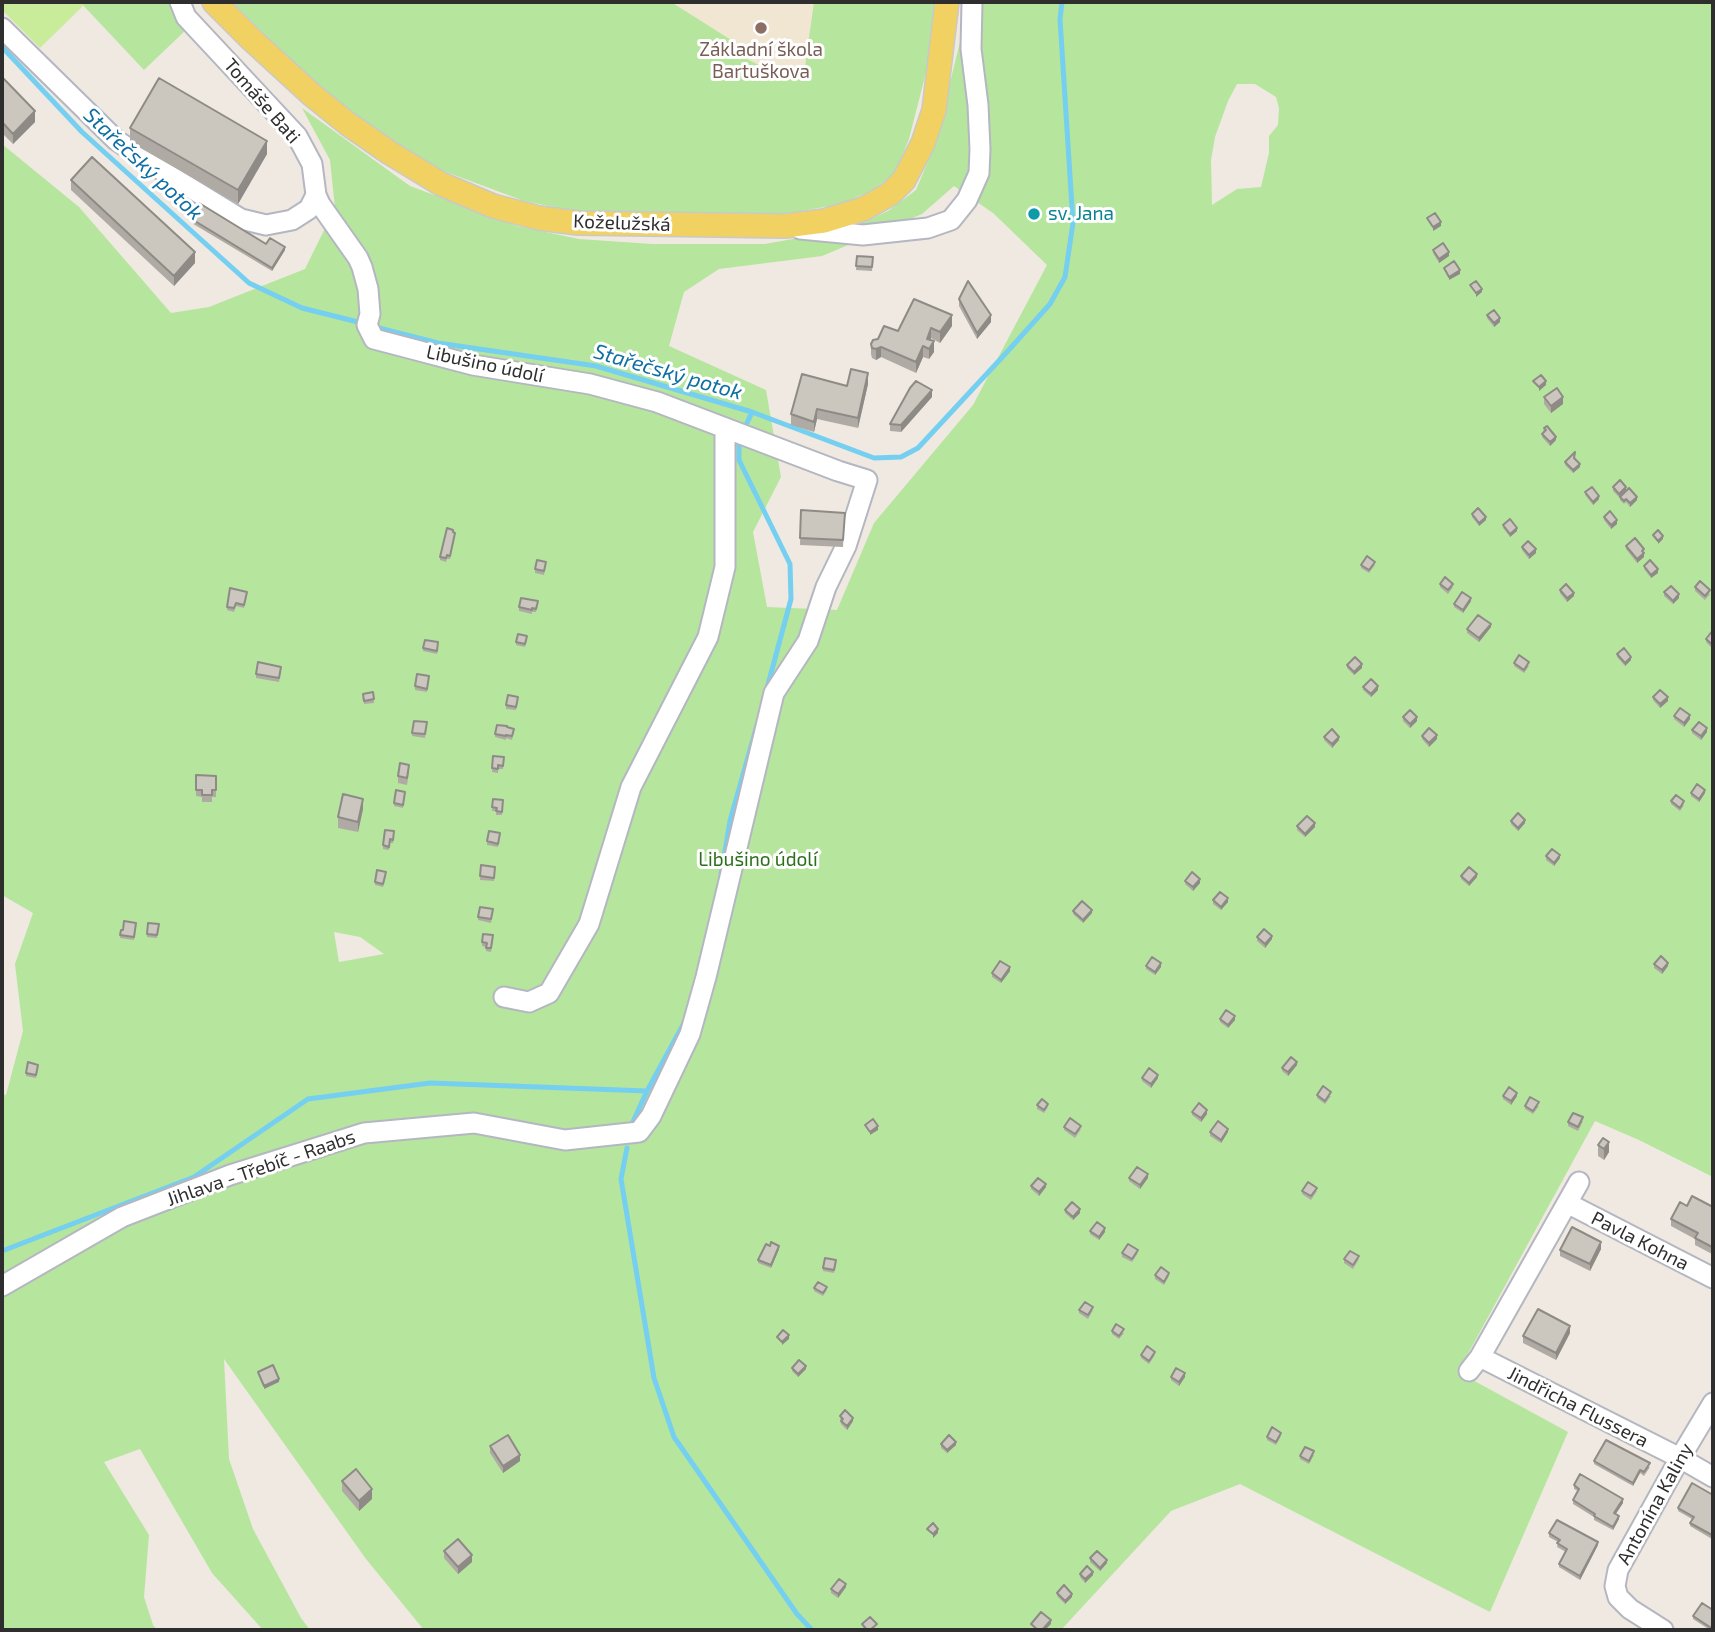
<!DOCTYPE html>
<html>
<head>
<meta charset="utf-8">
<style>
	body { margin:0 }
	#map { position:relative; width:1715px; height:1632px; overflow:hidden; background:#efe9e1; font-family:"Exo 2",sans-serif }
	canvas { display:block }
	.frame { position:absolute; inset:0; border:4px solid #2e2e2e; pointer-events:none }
</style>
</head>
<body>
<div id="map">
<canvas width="1715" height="1632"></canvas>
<div class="frame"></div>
</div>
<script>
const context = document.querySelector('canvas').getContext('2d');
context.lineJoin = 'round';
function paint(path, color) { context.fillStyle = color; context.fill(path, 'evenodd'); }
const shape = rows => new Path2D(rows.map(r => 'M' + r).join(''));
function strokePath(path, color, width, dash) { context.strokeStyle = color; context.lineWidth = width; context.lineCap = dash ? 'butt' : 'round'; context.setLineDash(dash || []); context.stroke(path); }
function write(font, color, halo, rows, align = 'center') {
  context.font = font + ' "Exo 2",sans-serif'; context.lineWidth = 6; context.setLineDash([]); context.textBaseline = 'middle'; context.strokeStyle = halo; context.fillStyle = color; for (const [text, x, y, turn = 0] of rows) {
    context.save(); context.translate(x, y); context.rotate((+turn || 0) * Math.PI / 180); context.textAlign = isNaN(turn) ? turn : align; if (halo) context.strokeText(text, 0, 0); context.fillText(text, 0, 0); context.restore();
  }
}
const education = shape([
	[671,2,814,2,804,75,786,80,742,56]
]);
const green = shape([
	[80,2,174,2,188,28,144,70],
	[232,2,671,2,739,45,742,56,786,80,804,74,814,2,944,2,909,139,895,173,875,189,841,204,762,218,583,213,524,201,422,163,318,88],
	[970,2,1713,2,1713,1177,1639,1140,1595,1121,1458,1372,1568,1432,1490,1612,1240,1484,1171,1511,1061,1630,424,1630,366,1559,224,1359,229,1459,253,1529,301,1618,310,1630,263,1630,212,1573,140,1449,104,1462,149,1535,144,1597,153,1625,157,1630,2,1630,2,1094,6,1095,23,1031,15,964,33,913,2,895,2,144,79,207,171,313,209,307,305,269,335,208,330,160,302,108,410,186,517,226,579,239,652,244,765,244,848,229,888,211,916,190,934,147],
	[1237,84,1255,84,1276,97,1279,108,1278,125,1269,136,1269,153,1261,187,1237,189,1212,205,1211,160,1215,137,1228,101],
	[954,186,993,213,1047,265,973,405,874,523,837,610,767,607,753,532,781,477,766,390,669,346,684,292,719,269,822,256,922,214],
	[334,932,360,937,384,954,339,962]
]);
const pitch = shape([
	[2,2,80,2,84,5,40,48,2,10]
]);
const stream = shape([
	[2,47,82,132,249,283,302,308,362,323],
	[375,327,438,343,596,366,752,412,874,458,901,457,918,448,1007,352,1050,304,1065,277,1073,223,1060,19,1062,2],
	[747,423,752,412],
	[739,445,739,460,790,564,791,599,766,692],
	[721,875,730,821,757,725],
	[631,1126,647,1091,684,1023],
	[627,1148,621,1179,654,1378,674,1437,797,1614,812,1630],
	[2,1251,194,1177,308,1099,430,1083,647,1091]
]);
const minor = shape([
	[2,28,116,140,158,168,241,219,266,225,292,220,309,209,316,195,312,164,297,136,186,17,180,2],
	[800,229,863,235,928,228,951,220,967,200,979,173,980,149,978,105,971,49,972,2],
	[504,997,529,1002,549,993,589,924,631,787,708,637,725,567,725,428],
	[1579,1182,1480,1357,1680,1458,1713,1477],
	[1567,1203,1713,1278],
	[2,1286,122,1217,230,1175,364,1133,474,1123,565,1140,639,1132,651,1116,690,1034,706,977,774,693,808,641,826,587,846,546,867,480,838,471,657,402,590,384,473,365,374,339,367,325,370,314,368,289,362,267,358,258,320,204,316,195],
	[1469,1371,1480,1357],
	[1663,1630,1630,1609,1618,1597,1615,1586,1618,1570,1680,1458,1713,1403]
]);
const major = shape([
	[214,2,252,40,312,95,348,124,390,153,441,184,493,206,539,218,578,223,785,226,824,221,863,209,890,194,904,180,923,143,934,110,947,2]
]);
const wall = shape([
	[2,77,35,122,13,144,2,133],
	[130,128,267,154,238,204,130,142],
	[71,180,195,263,174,286,71,190],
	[190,218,266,244,285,250,272,271,190,222],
	[1433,250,1449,256,1439,263,1433,253],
	[857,256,873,257,872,271,856,270],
	[959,299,991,322,977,339,959,306],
	[1487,315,1500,322,1494,327,1487,318],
	[952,326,940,343,931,338,931,340,934,352,929,359,923,357,916,373,881,357,876,360,872,358,871,354,871,344,898,331],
	[868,384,858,428,817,419,814,432,791,425,791,414,847,386],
	[932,397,901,432,890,431,890,424],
	[1544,397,1563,404,1551,413,1544,404],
	[1544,428,1556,440,1550,446,1542,437],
	[1575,458,1580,467,1573,473,1565,465,1565,462],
	[1613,487,1626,490,1619,497,1613,491],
	[1585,492,1599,499,1593,505,1585,495],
	[1620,497,1637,500,1630,507,1626,502,1624,504,1620,500],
	[801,510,845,513,843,547,800,545],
	[1472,514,1486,520,1479,526,1472,517],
	[1604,517,1617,524,1611,529,1604,520],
	[1503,525,1517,531,1510,537,1503,528],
	[455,536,450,559,447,559,446,562,440,560,440,557],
	[1626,546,1644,553,1644,557,1637,563,1626,549],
	[1522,547,1536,553,1529,559,1522,550],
	[546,565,544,575,535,573,535,569],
	[1361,565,1375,565,1369,573,1361,568],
	[1644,566,1658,573,1651,578,1644,569],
	[1440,584,1453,587,1448,594,1440,587],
	[1695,587,1710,594,1705,600,1695,591],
	[1560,590,1574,596,1567,602,1560,593],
	[1664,592,1679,598,1673,604,1664,596],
	[247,596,244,608,236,606,234,612,227,610,227,607],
	[1471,601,1463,613,1454,607,1454,604],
	[538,605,536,612,532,612,532,614,519,611,519,607],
	[1491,627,1479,642,1467,633,1467,629],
	[1713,630,1713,649,1706,642,1706,639],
	[527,639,525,647,516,645,516,642],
	[438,646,437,654,423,651,423,648],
	[1617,654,1631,660,1625,666,1617,657],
	[1514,663,1529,666,1524,673,1514,666],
	[1347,665,1362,668,1354,675,1347,668],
	[281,670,279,682,256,678,256,674],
	[429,680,427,692,415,690,415,686],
	[1363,687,1378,690,1371,697,1363,690],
	[363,694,374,699,374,703,364,704],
	[1653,697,1668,701,1660,708,1653,700],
	[518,701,516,710,506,709,506,705],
	[1674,716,1690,719,1684,727,1674,719],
	[1403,717,1417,721,1410,728,1403,721],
	[414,721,427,722,425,738,412,736],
	[507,727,514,732,512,740,506,738,506,740,495,737,495,734],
	[1692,730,1707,732,1701,740,1692,733],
	[1422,736,1437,739,1429,747,1422,739],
	[1324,737,1339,740,1332,748,1324,740],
	[493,756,504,757,503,769,498,769,498,773,492,772],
	[409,772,407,785,398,783,398,776],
	[196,775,216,776,216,797,212,797,212,802,202,802,202,797,196,796],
	[1691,793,1705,793,1699,802,1691,796],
	[405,796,403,808,394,806,394,803],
	[493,799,503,803,502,815,496,815,496,811,492,811],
	[1671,801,1684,805,1680,811,1671,804],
	[363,809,358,832,338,828,338,817],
	[1511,821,1525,823,1518,831,1511,824],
	[1297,826,1315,827,1305,837,1297,830],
	[394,834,393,843,390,843,389,850,383,849,383,845],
	[500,837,498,847,487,845,487,841],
	[1546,856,1560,858,1554,866,1546,860],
	[481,865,495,867,494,881,480,880],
	[386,876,383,887,375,885,375,882],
	[1461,876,1477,877,1469,886,1461,879],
	[1185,881,1200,883,1193,891,1185,884],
	[1213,900,1228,902,1221,910,1213,904],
	[1073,911,1092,913,1083,923,1073,914],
	[493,912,491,923,478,920,478,917],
	[136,923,134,940,120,938,121,930,123,930],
	[159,924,157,938,147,937,147,934],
	[1257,937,1272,939,1265,948,1257,941],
	[493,939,491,952,486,951,486,947,482,946,482,942],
	[1654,964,1668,966,1662,974,1654,968],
	[1146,966,1161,967,1155,975,1146,969],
	[1010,971,1001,983,992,977,992,973],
	[1220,1019,1235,1020,1228,1028,1220,1022],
	[1297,1065,1288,1076,1282,1071,1282,1068],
	[38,1068,36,1078,26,1076,26,1073],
	[1142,1078,1158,1078,1151,1088,1142,1081],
	[1317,1095,1331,1096,1325,1104,1317,1098],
	[1503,1096,1517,1096,1511,1105,1503,1099],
	[1037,1105,1048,1107,1044,1113,1037,1109],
	[1525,1106,1539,1106,1533,1114,1525,1109],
	[1192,1112,1207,1114,1201,1122,1192,1115],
	[1583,1121,1578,1131,1568,1126,1568,1122],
	[1064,1127,1081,1129,1075,1138,1064,1130],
	[1210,1132,1228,1132,1221,1143,1210,1136],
	[1598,1145,1609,1152,1604,1160,1598,1156],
	[1129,1178,1148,1178,1140,1189,1129,1181],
	[1031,1186,1046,1187,1039,1196,1031,1189],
	[1302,1191,1317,1191,1311,1200,1302,1194],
	[1687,1206,1713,1207,1712,1254,1695,1245,1695,1239,1671,1226,1671,1219],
	[1065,1210,1080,1213,1073,1220,1065,1213],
	[1090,1231,1105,1232,1099,1240,1090,1234],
	[779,1249,771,1268,758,1263,758,1260],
	[1601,1249,1590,1271,1560,1256,1560,1250],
	[1122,1253,1138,1253,1132,1262,1122,1257],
	[1344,1259,1359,1259,1353,1269,1344,1263],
	[836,1263,834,1273,823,1271,823,1268],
	[1155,1275,1169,1276,1164,1285,1155,1279],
	[814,1288,827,1290,823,1296,814,1291],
	[1079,1310,1093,1310,1088,1319,1079,1313],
	[1112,1331,1124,1333,1119,1339,1112,1334],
	[1570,1333,1556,1360,1523,1343,1523,1336],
	[1141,1355,1155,1355,1149,1364,1141,1358],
	[792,1368,806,1369,798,1377,792,1371],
	[1171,1377,1185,1377,1179,1386,1171,1380],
	[840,1416,853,1421,847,1430,841,1424],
	[1281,1436,1276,1445,1267,1440,1267,1437],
	[941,1444,956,1445,947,1453,941,1448],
	[490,1446,520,1461,503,1473,490,1453],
	[1314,1455,1309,1464,1300,1459,1300,1456],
	[1594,1461,1650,1467,1644,1476,1640,1473,1633,1486,1594,1464],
	[342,1481,372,1499,359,1511,342,1491],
	[1574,1485,1623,1503,1616,1514,1619,1519,1613,1530,1594,1520,1594,1517,1573,1504,1573,1500,1578,1491,1574,1489],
	[1713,1495,1712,1539,1690,1526,1690,1523,1692,1519,1678,1511,1678,1508],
	[1549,1533,1598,1545,1580,1580,1559,1567,1559,1564,1566,1552,1557,1547,1558,1542,1549,1537],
	[444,1551,472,1562,458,1574,444,1558],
	[1090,1558,1107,1563,1100,1571,1090,1562],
	[1080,1574,1093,1575,1085,1583,1080,1577],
	[846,1587,838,1598,831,1593,831,1589],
	[1057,1593,1072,1597,1065,1604,1057,1596],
	[1713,1610,1713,1630,1710,1630,1693,1619,1693,1616]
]);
const shadedWall = shape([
	[35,111,35,122,13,144,13,134],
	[267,141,267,154,238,204,238,190],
	[1441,222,1441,226,1433,231,1433,227],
	[285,247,285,250,272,271,272,268],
	[195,252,195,263,174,286,174,276],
	[1449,252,1449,256,1439,263,1439,259],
	[1460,270,1460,274,1449,280,1449,277],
	[1482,289,1482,292,1476,297,1476,293],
	[952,315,952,326,940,343,940,332],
	[991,315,991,322,977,339,977,333],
	[1500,318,1500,322,1494,327,1494,323],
	[931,328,931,338,927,349,927,339],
	[934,341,934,352,929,359,929,349],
	[923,346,923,357,916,373,916,362],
	[881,347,881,357,876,360,876,349],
	[868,373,868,384,858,428,858,418],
	[1546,381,1546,385,1539,391,1539,387],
	[932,390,932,397,901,432,901,425],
	[1563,397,1563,404,1551,413,1551,406],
	[817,409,817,419,814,432,814,422],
	[1556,437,1556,440,1550,446,1550,442],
	[1580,464,1580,467,1573,473,1573,470],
	[1626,487,1626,490,1619,497,1619,494],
	[1599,496,1599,499,1593,505,1593,502],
	[1637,497,1637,500,1630,507,1630,503],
	[1486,517,1486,520,1479,526,1479,523],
	[1617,520,1617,524,1611,529,1611,525],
	[1517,528,1517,531,1510,537,1510,534],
	[1663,536,1663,539,1658,544,1658,541],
	[1536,549,1536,553,1529,559,1529,555],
	[1644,553,1644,557,1637,563,1637,559],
	[1658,569,1658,573,1651,578,1651,575],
	[1574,593,1574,596,1567,602,1567,598],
	[1679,594,1679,598,1673,604,1673,601],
	[1471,598,1471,601,1463,613,1463,610],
	[1491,624,1491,627,1479,642,1479,638],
	[1631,657,1631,660,1625,666,1625,663],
	[1362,664,1362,668,1354,675,1354,672],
	[1378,686,1378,690,1371,697,1371,694],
	[1668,697,1668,701,1660,708,1660,704],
	[1690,715,1690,719,1684,727,1684,723],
	[1417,717,1417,721,1410,728,1410,724],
	[1707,728,1707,732,1701,740,1701,736],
	[1437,735,1437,739,1429,747,1429,743],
	[1339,737,1339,740,1332,748,1332,744],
	[1705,790,1705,793,1699,802,1699,799],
	[363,799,363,809,358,832,358,822],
	[1525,820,1525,823,1518,831,1518,828],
	[1315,823,1315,827,1305,837,1305,834],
	[1560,855,1560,858,1554,866,1554,863],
	[1477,874,1477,877,1469,886,1469,883],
	[1200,879,1200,883,1193,891,1193,887],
	[1228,898,1228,902,1221,910,1221,907],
	[1092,910,1092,913,1083,923,1083,920],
	[1272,936,1272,939,1265,948,1265,944],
	[1161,963,1161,967,1155,975,1155,972],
	[1668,963,1668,966,1662,974,1662,970],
	[1010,967,1010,971,1001,983,1001,980],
	[1235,1016,1235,1020,1228,1028,1228,1025],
	[1297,1062,1297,1065,1288,1076,1288,1072],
	[1158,1075,1158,1078,1151,1088,1151,1084],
	[1517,1093,1517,1096,1511,1105,1511,1101],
	[1207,1110,1207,1114,1201,1122,1201,1118],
	[878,1126,878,1130,870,1135,870,1132],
	[1228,1129,1228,1132,1221,1143,1221,1140],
	[1609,1142,1609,1152,1604,1160,1604,1149],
	[1148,1174,1148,1178,1140,1189,1140,1185],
	[1046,1184,1046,1187,1039,1196,1039,1192],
	[1080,1209,1080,1213,1073,1220,1073,1217],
	[1105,1228,1105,1232,1099,1240,1099,1237],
	[1601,1242,1601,1249,1590,1271,1590,1264],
	[779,1246,779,1249,771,1268,771,1265],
	[1570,1326,1570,1333,1556,1360,1556,1353],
	[789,1335,789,1339,782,1345,782,1342],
	[806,1366,806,1369,798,1377,798,1374],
	[1185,1373,1185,1377,1179,1386,1179,1382],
	[279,1379,279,1382,264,1389,264,1386],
	[853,1418,853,1421,847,1430,847,1426],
	[956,1442,956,1445,947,1453,947,1450],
	[520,1455,520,1461,503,1473,503,1466],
	[1640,1470,1640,1473,1633,1486,1633,1483],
	[372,1489,372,1499,359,1511,359,1501],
	[1623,1499,1623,1503,1614,1516,1614,1513],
	[1619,1516,1619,1519,1613,1530,1613,1527],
	[938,1529,938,1533,933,1538,933,1534],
	[1598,1542,1598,1545,1580,1580,1580,1576],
	[472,1555,472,1562,458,1574,458,1567],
	[1107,1560,1107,1563,1100,1571,1100,1568],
	[1093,1572,1093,1575,1085,1583,1085,1579],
	[846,1584,846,1587,838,1598,838,1594],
	[1072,1594,1072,1597,1065,1604,1065,1601],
	[1051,1620,1051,1624,1045,1630,1042,1630]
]);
const building = shape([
	[2,77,35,111,13,134,2,122,2,77],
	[159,78,267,141,238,190,130,128,159,78],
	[92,157,195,252,174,276,71,180,92,157],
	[199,203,266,244,270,238,285,247,272,268,190,218,199,203],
	[1435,213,1441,222,1433,227,1427,218,1435,213],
	[1443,243,1449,252,1439,259,1433,250,1443,243],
	[857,256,873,257,872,267,856,266,857,256],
	[1454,261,1460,270,1449,277,1444,268,1454,261],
	[968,281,991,315,977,333,959,299,968,281],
	[1476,281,1482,289,1476,293,1470,285,1476,281],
	[914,299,952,315,940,332,931,328,927,339,934,341,929,349,923,346,916,362,881,347,876,349,872,348,871,344,873,340,878,339,884,326,898,331,914,299],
	[1494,310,1500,318,1494,323,1487,315,1494,310],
	[851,369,868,373,858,418,817,409,814,422,791,414,802,374,847,386,851,369],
	[1541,375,1546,381,1539,387,1533,381,1541,375],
	[916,381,932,390,901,425,890,424,910,388,916,381],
	[1557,388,1563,397,1551,406,1544,397,1557,388],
	[1547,426,1556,437,1550,442,1542,434,1546,430,1544,428,1547,426],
	[1575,452,1574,458,1580,464,1573,470,1565,462,1575,452],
	[1620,480,1626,487,1619,494,1613,487,1620,480],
	[1592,487,1599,496,1593,502,1585,492,1592,487],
	[1629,488,1637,497,1630,503,1626,499,1624,501,1620,497,1629,488],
	[1478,508,1486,517,1479,523,1472,514,1478,508],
	[801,510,845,513,843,540,800,538,801,510],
	[1610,511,1617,520,1611,525,1604,517,1610,511],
	[1510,519,1517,528,1510,534,1503,525,1510,519],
	[447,528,453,530,453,532,455,533,450,556,447,555,446,558,440,557,447,528],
	[1658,530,1663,536,1658,541,1653,535,1658,530],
	[1635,538,1644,549,1642,551,1644,553,1637,559,1626,546,1635,538],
	[1528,541,1536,549,1529,555,1522,547,1528,541],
	[1367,556,1375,562,1369,570,1361,565,1367,556],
	[537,560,546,562,544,571,535,569,537,560],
	[1650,560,1658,569,1651,575,1644,566,1650,560],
	[1445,577,1453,584,1448,590,1440,584,1445,577],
	[1700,581,1710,590,1705,596,1695,587,1700,581],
	[1566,584,1574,593,1567,598,1560,590,1566,584],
	[1671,586,1679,594,1673,601,1664,592,1671,586],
	[230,588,247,592,244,605,236,603,234,608,227,607,230,588],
	[1462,592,1471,598,1463,610,1454,604,1462,592],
	[521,598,538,601,536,609,532,608,532,610,519,607,521,598],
	[1478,615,1491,624,1479,638,1467,629,1478,615],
	[1713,630,1713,645,1706,639,1713,630],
	[518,634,527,636,525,644,516,642,518,634],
	[425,640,438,642,437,651,423,648,425,640],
	[1624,648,1631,657,1625,663,1617,654,1624,648],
	[1519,655,1529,662,1524,670,1514,663,1519,655],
	[1355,657,1362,664,1354,672,1347,665,1355,657],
	[258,662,281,667,279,678,256,674,258,662],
	[417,674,429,676,427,689,415,686,417,674],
	[1371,679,1378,686,1371,694,1363,687,1371,679],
	[1660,690,1668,697,1660,704,1653,697,1660,690],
	[373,692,374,699,364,701,363,694,373,692],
	[508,695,518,697,516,707,506,705,508,695],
	[1680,708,1690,715,1684,723,1674,716,1680,708],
	[1410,710,1417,717,1410,724,1403,717,1410,710],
	[414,721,427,722,425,734,412,733,414,721],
	[1699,722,1707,728,1701,736,1692,730,1699,722],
	[497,725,507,726,507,727,514,729,512,736,506,735,506,736,495,734,497,725],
	[1429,728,1437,735,1429,743,1422,736,1429,728],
	[1332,729,1339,737,1332,744,1324,737,1332,729],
	[493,756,504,757,503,766,498,765,498,769,492,768,493,756],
	[400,763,409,765,407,778,398,776,400,763],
	[196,775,216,776,216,790,212,790,212,795,202,795,202,790,196,790,196,775],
	[1697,784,1705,790,1699,799,1691,793,1697,784],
	[396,790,405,792,403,805,394,803,396,790],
	[343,794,363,799,358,822,338,817,343,794],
	[1676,795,1684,801,1680,808,1671,801,1676,795],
	[493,799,503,800,502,812,496,811,497,808,492,807,493,799],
	[1518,813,1525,820,1518,828,1511,821,1518,813],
	[1307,816,1315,823,1305,834,1297,826,1307,816],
	[385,830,394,831,393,840,390,839,389,847,383,845,385,830],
	[489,831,500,833,498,844,487,841,489,831],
	[1552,849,1560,855,1554,863,1546,856,1552,849],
	[481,865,495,867,494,878,480,876,481,865],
	[1469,867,1477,874,1469,883,1461,876,1469,867],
	[377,870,386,872,383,884,375,882,377,870],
	[1192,872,1200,879,1193,887,1185,881,1192,872],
	[1220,892,1228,898,1221,907,1213,900,1220,892],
	[1082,901,1092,910,1083,920,1073,911,1082,901],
	[480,907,493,909,491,919,478,917,480,907],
	[124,921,136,923,134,937,120,935,121,930,123,930,124,921],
	[148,923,159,924,157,935,147,934,148,923],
	[1264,929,1272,936,1265,944,1257,937,1264,929],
	[483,934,493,935,491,948,486,948,487,943,482,942,483,934],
	[1661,956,1668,963,1662,970,1654,964,1661,956],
	[1152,957,1161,963,1155,972,1146,966,1152,957],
	[1000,961,1010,967,1001,980,992,973,1000,961],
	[1226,1010,1235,1016,1228,1025,1220,1019,1226,1010],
	[1291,1057,1297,1062,1288,1072,1282,1068,1291,1057],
	[28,1062,38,1065,36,1075,26,1073,28,1062],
	[1149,1068,1158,1075,1151,1084,1142,1078,1149,1068],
	[1323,1086,1331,1092,1325,1101,1317,1095,1323,1086],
	[1509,1087,1517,1093,1511,1101,1503,1096,1509,1087],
	[1530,1097,1539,1102,1533,1111,1525,1106,1530,1097],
	[1042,1099,1048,1104,1044,1110,1037,1105,1042,1099],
	[1199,1103,1207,1110,1201,1118,1192,1112,1199,1103],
	[1573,1113,1583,1117,1578,1127,1568,1122,1573,1113],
	[1070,1118,1081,1126,1075,1134,1064,1127,1070,1118],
	[873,1119,878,1126,870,1132,865,1125,873,1119],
	[1218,1121,1228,1129,1221,1140,1210,1132,1218,1121],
	[1603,1138,1609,1142,1604,1149,1598,1145,1603,1138],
	[1137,1167,1148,1174,1140,1185,1129,1178,1137,1167],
	[1038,1178,1046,1184,1039,1192,1031,1186,1038,1178],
	[1308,1182,1317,1188,1311,1196,1302,1191,1308,1182],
	[1692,1196,1713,1207,1713,1245,1712,1247,1695,1238,1698,1233,1671,1219,1680,1202,1687,1206,1692,1196],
	[1072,1202,1080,1209,1073,1217,1065,1210,1072,1202],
	[1097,1222,1105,1228,1099,1237,1090,1231,1097,1222],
	[1572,1227,1601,1242,1590,1264,1560,1250,1572,1227],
	[771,1242,779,1246,771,1265,758,1260,766,1244,770,1246,771,1242],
	[1128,1244,1138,1250,1132,1259,1122,1253,1128,1244],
	[1350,1251,1359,1256,1353,1265,1344,1259,1350,1251],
	[825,1258,836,1260,834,1270,823,1268,825,1258],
	[1161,1267,1169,1273,1164,1282,1155,1275,1161,1267],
	[818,1282,827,1287,823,1293,814,1288,818,1282],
	[1085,1302,1093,1307,1088,1315,1079,1310,1085,1302],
	[1538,1309,1570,1326,1556,1353,1523,1336,1538,1309],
	[1116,1324,1124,1329,1119,1336,1112,1331,1116,1324],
	[783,1330,789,1335,782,1342,777,1337,783,1330],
	[1147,1346,1155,1352,1149,1361,1141,1355,1147,1346],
	[799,1360,806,1366,798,1374,792,1368,799,1360],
	[273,1365,279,1379,264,1386,258,1372,273,1365],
	[1176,1368,1185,1373,1179,1382,1171,1377,1176,1368],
	[845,1410,853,1418,847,1426,841,1421,843,1419,840,1416,845,1410],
	[1272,1427,1281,1433,1276,1442,1267,1437,1272,1427],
	[508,1435,520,1455,503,1466,490,1446,508,1435],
	[949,1435,956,1442,947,1450,941,1444,949,1435],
	[1606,1440,1650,1463,1644,1472,1640,1470,1633,1483,1594,1461,1606,1440],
	[1305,1447,1314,1451,1309,1461,1300,1456,1305,1447],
	[356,1469,372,1489,359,1501,342,1481,356,1469],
	[1580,1474,1623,1499,1614,1513,1619,1516,1613,1527,1594,1516,1595,1514,1573,1500,1579,1489,1574,1485,1580,1474],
	[1692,1483,1713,1495,1713,1532,1712,1535,1690,1523,1694,1517,1678,1508,1692,1483],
	[1557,1520,1598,1542,1580,1576,1559,1564,1567,1549,1557,1543,1560,1540,1549,1533,1557,1520],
	[933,1523,938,1529,933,1534,927,1529,933,1523],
	[458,1539,472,1555,458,1567,444,1551,458,1539],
	[1097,1551,1107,1560,1100,1568,1090,1558,1097,1551],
	[1087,1566,1093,1572,1085,1579,1080,1574,1087,1566],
	[839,1579,846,1584,838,1594,831,1589,839,1579],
	[1064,1585,1072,1594,1065,1601,1057,1593,1064,1585],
	[1702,1603,1713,1610,1713,1629,1693,1616,1702,1603],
	[1041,1612,1051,1620,1042,1630,1038,1630,1031,1624,1041,1612],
	[870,1617,877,1624,870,1630,867,1630,862,1624,870,1617]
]);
const markers = [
	[761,28,7,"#8d6e63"],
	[1034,214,7,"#0f9aa8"]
];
const educationNames = [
	["Základní škola",761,50],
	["Bartuškova",761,72]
];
const streetNames = [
	["Tomáše Bati",262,101,49],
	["Koželužská",622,223,2],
	["Libušino údolí",485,364,12],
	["Jihlava - Třebíč - Raabs",261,1168,-19],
	["Pavla Kohna",1640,1241,27],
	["Jindřicha Flussera",1578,1407,27],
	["Antonína Kaliny",1655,1504,-61]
];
const cultureNames = [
	["sv. Jana",1048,214]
];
const parkNames = [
	["Libušino údolí",758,860]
];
const waterNames = [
	["Stařečský potok",143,164,43],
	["Stařečský potok",668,372,16]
];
paint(education, '#f0e6d1');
paint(green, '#b6e59e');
paint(pitch, '#c9ec9a');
strokePath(stream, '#75cff0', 5);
strokePath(minor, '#b4b7c1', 23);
strokePath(major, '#c9c9c9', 26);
strokePath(minor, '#fff', 19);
strokePath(major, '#f2d163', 23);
paint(wall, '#afaba4');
paint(shadedWall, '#8e8b86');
paint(building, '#cbc7bf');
strokePath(building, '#8e8b86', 2);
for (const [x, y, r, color] of markers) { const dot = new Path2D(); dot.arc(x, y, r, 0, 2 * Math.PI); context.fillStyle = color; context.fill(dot); strokePath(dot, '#fff', 2.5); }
write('19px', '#785e54', '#fff', educationNames);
write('19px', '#2e2e2e', '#fff', streetNames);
write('19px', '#0d838f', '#fff', cultureNames, 'left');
write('19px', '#2c6e1b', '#fff', parkNames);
write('italic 21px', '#0d6fa3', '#fff', waterNames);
</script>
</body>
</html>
